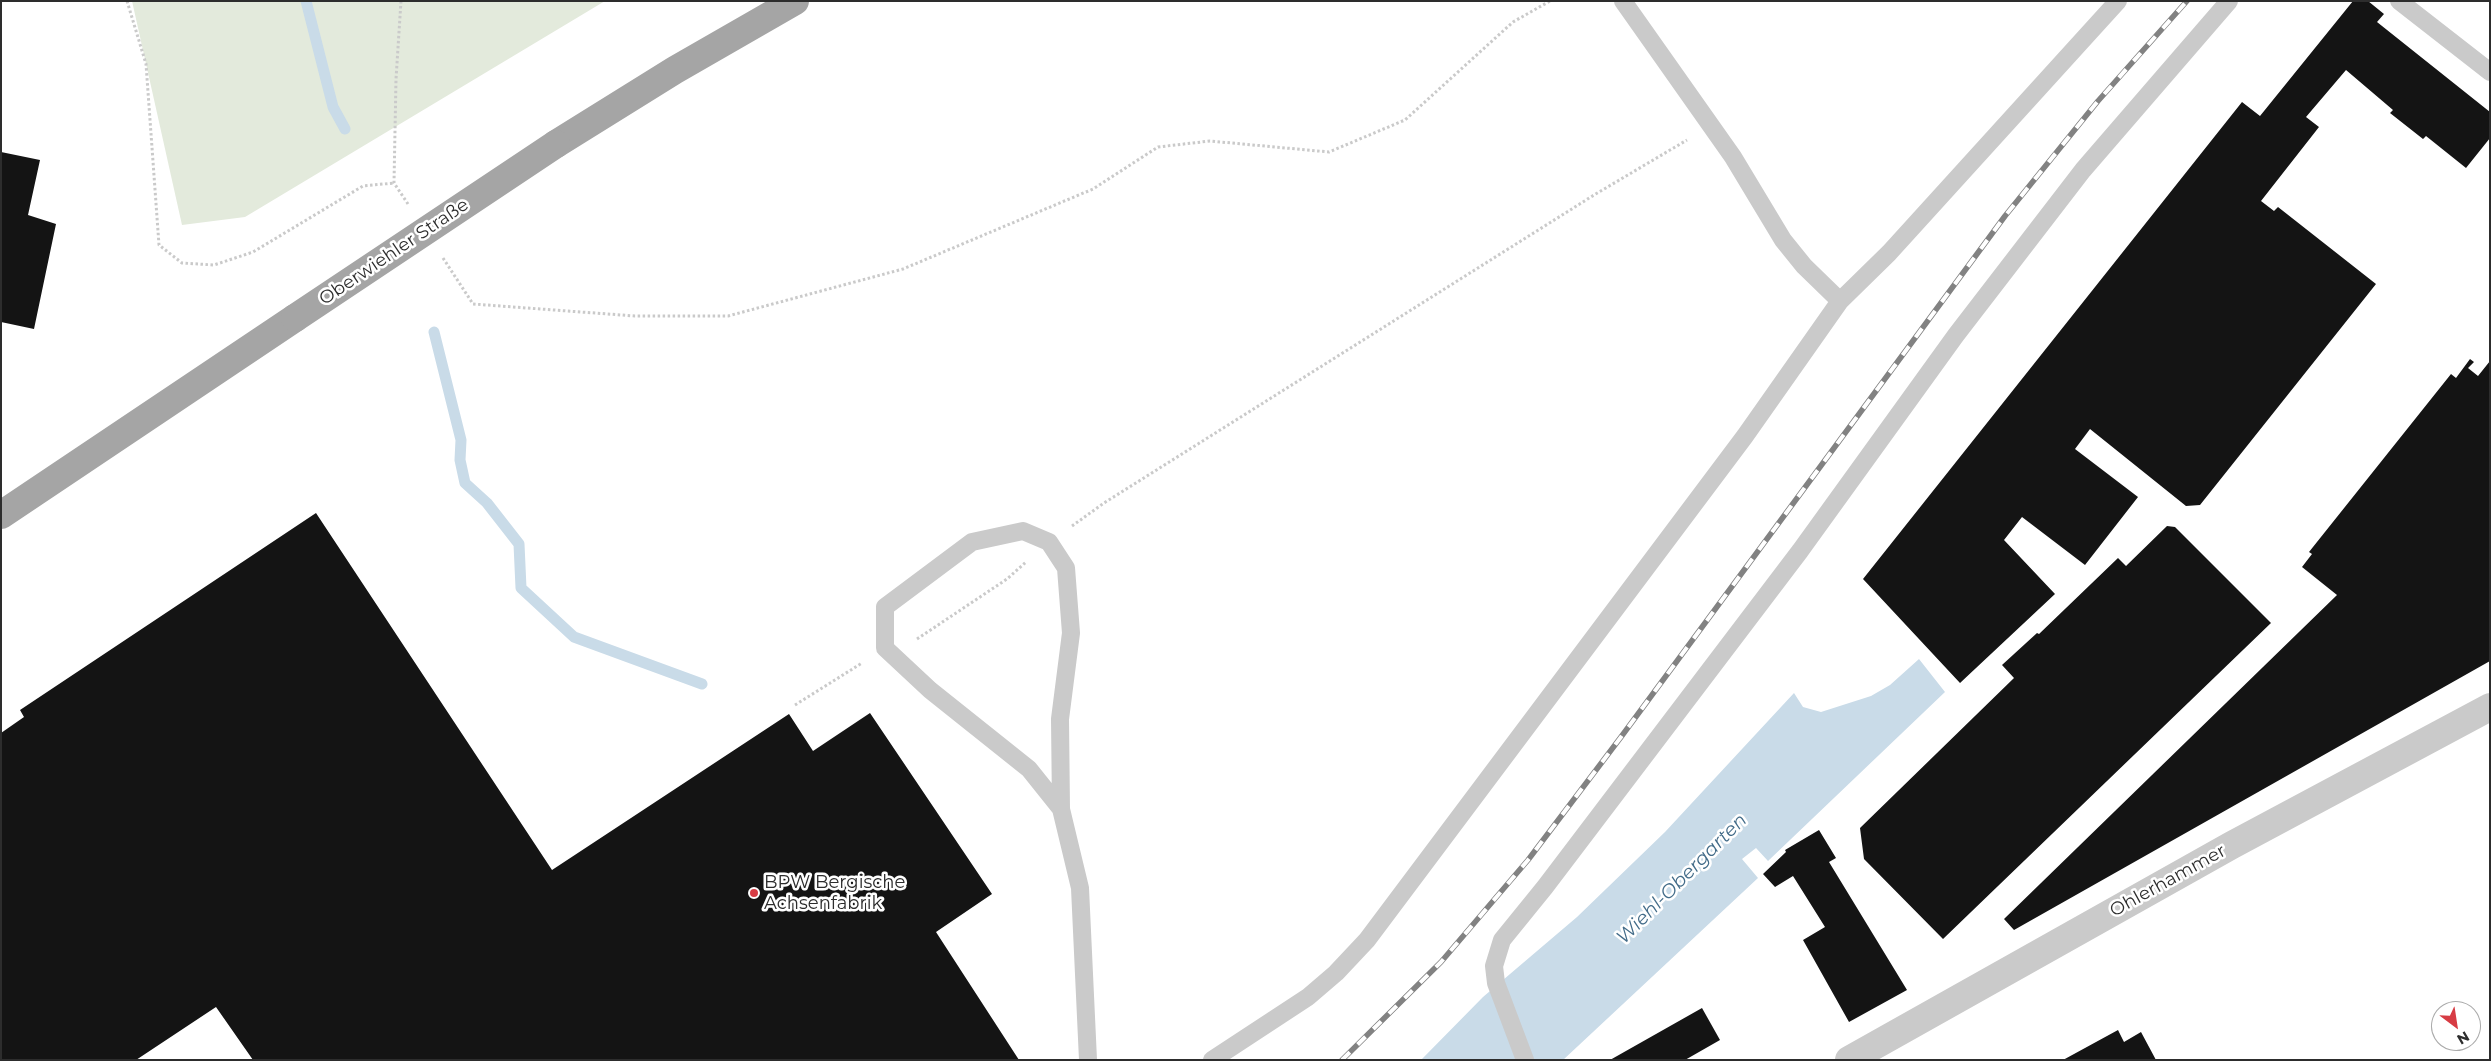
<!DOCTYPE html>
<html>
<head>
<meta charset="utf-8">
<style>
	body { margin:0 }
	#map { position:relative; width:2491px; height:1061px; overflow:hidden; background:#fff; font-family:Montserrat,sans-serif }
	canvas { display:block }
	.frame { position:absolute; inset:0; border:2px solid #2d2d2d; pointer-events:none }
	.north { position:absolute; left:2431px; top:1001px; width:50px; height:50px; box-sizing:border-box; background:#fff; border:1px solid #ababab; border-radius:50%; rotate:149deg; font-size:14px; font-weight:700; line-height:20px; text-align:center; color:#2d2d2d }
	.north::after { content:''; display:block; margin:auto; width:18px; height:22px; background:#d73c44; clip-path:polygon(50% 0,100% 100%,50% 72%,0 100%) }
</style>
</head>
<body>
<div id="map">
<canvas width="2491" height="1061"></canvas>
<div class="frame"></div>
<div class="north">N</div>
</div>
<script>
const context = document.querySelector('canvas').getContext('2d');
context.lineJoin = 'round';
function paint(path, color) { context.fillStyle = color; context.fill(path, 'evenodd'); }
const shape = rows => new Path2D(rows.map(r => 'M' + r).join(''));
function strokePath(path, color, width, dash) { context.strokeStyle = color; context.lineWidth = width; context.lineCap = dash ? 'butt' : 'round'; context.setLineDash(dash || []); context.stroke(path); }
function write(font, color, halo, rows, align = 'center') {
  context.font = font + ' Montserrat,sans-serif'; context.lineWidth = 5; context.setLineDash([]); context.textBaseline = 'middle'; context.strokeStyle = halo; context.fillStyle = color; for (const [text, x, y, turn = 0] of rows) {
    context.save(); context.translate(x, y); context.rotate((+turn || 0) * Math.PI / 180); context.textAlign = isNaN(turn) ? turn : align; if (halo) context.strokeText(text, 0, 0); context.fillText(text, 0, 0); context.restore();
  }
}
const green = shape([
	[132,1,605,1,245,217,182,225]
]);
const water = shape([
	[1919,659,1945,692,1768,861,1756,848,1742,859,1758,878,1563,1060,1421,1060,1483,997,1577,917,1665,832,1794,693,1803,707,1821,712,1871,696,1890,685]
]);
const stream = shape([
	[306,1,333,107,345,129],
	[434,332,461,440,460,460,465,483,487,503,519,544,521,588,574,637,702,684]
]);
const building = shape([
	[2353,1,2368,1,2384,14,2377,22,2490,112,2490,138,2466,168,2426,136,2423,139,2390,113,2393,110,2346,70,2306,117,2319,127,2261,201,2274,211,2278,207,2376,284,2200,505,2186,506,2090,429,2075,449,2138,497,2085,565,2022,517,2004,540,2055,594,1960,683,1863,579,2242,102,2260,116],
	[1,152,40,160,28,215,56,224,34,329,1,322],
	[2470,359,2474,362,2468,368,2478,376,2490,361,2490,661,2014,930,2004,919,2337,595,2302,567,2312,554,2309,552,2451,374,2456,378],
	[316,513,552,870,789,714,813,751,870,713,992,894,936,932,1019,1060,253,1060,216,1007,136,1060,1,1060,1,733,24,717,20,710],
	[2167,526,2175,527,2271,623,1943,939,1864,859,1860,828,2014,678,2002,665,2037,633,2039,634,2118,558,2126,566],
	[1819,830,1836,858,1829,862,1907,990,1849,1022,1803,940,1825,927,1793,876,1775,887,1763,874,1786,852,1785,850],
	[1702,1008,1720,1040,1685,1060,1610,1060],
	[2118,1030,2124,1042,2141,1032,2156,1060,2063,1060]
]);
const path = shape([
	[127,1,146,64,159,245,182,263,214,265,253,252,363,186,394,183],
	[401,1,396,79,394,183,408,204],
	[443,258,473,304,635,316,728,316,903,269,1093,189,1158,147,1210,141,1329,152,1405,120,1513,22,1550,1],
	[1072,526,1104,503,1594,195,1687,140],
	[917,639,1007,579,1026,562],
	[795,705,862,663]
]);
const service = shape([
	[1623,1,1733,157,1783,240,1804,266,1840,301],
	[2399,1,2490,72],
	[1061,809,1029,769,930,690,885,648,885,607,972,542,1023,531,1049,542,1066,568,1071,633,1060,719,1061,809,1080,888,1088,1060],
	[1212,1060,1308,997,1336,973,1367,940,1745,436,1840,301,1889,253,2118,1],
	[1525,1060,1496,983,1494,966,1502,940,1545,887,1800,551,1956,335,2083,170,2229,1]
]);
const tertiary = shape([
	[1849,1060,2232,845,2490,707]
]);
const primary = shape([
	[556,144,675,70,795,1],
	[1,515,295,318]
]);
const rail = shape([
	[1342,1060,1441,962,1528,860,1621,737,2005,216,2098,101,2187,1]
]);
const primaryBridge = shape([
	[295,318,556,144]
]);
const markers = [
	[754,893,5,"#d73c44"]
];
const streetNames = [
	["Oberwiehler Straße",394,252,-34],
	["Ohlerhammer",2168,881,-29]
];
const poiNames = [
	["BPW Bergische",764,883],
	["Achsenfabrik",764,904]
];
const waterNames = [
	["Wiehl-Obergarten",1682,879,-45]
];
paint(green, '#e3eadc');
paint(water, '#c9dbe8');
strokePath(stream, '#c9dbe8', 11);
paint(building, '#141414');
strokePath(path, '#cacaca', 3, [2.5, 2.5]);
strokePath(service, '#cacaca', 18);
strokePath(tertiary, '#cacaca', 28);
strokePath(primary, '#a5a5a5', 28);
strokePath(rail, '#828282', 5.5);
strokePath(rail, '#fff', 4, [11]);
strokePath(primaryBridge, '#a5a5a5', 28);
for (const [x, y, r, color] of markers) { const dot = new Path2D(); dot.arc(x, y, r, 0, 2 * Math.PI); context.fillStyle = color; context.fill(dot); strokePath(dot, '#fff', 2); }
write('18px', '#2d2d2d', '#fff', streetNames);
write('18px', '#2d2d2d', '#fff', poiNames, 'left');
write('italic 19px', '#426b88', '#fff', waterNames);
</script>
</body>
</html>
